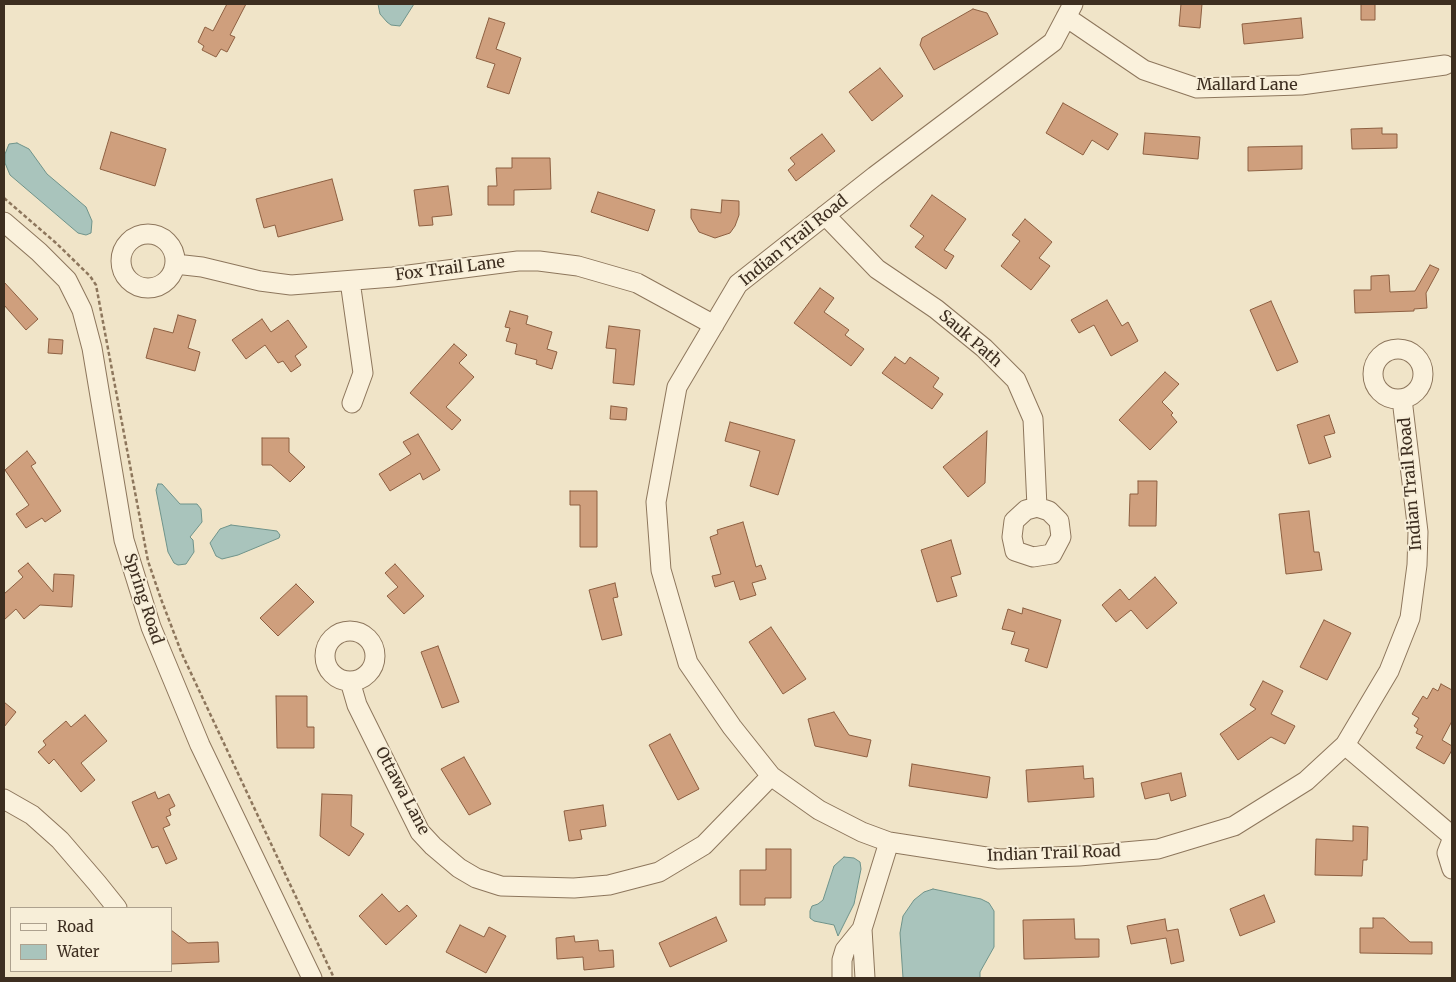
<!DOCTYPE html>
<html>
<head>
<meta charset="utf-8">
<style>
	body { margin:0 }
	#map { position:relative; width:1456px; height:982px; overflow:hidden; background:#f0e4c8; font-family:Merriweather,serif }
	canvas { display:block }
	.frame { position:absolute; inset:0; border:5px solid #3d2e20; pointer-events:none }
	.legend { position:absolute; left:10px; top:907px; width:162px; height:65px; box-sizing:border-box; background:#f7eed8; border:1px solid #ada18e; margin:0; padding:6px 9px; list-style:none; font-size:15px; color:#3d2e20 }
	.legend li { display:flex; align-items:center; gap:10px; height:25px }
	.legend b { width:25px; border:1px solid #ada18e }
</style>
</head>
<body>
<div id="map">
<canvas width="1456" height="982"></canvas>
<div class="frame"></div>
<ul class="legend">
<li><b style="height:6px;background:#faf1dc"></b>Road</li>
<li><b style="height:14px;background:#a9c4bc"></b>Water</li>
</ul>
</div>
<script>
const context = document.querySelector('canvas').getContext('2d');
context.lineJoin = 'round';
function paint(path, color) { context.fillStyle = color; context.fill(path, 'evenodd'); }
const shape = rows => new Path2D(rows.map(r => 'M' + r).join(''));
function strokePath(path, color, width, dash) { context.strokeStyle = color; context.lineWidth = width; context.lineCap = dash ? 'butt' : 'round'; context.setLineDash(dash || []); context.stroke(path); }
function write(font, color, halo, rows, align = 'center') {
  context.font = font + ' Merriweather,serif'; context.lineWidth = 4; context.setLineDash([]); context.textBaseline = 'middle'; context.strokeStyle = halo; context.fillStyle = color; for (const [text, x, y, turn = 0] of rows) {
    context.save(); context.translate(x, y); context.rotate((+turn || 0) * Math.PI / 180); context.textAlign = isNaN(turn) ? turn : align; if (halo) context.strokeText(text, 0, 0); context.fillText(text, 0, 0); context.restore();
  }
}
const water = shape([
	[378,4,414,4,400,26,391,25,387,22,380,14,378,4],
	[17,143,29,149,47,174,86,207,92,221,91,233,86,235,78,233,10,175,5,163,5,154,9,144,17,143],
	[158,484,162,484,180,504,197,504,201,509,202,522,190,537,193,540,194,552,186,564,178,565,174,563,168,552,156,490,158,484],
	[231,525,277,531,280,535,279,538,238,555,222,559,216,556,210,543,220,529,231,525],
	[844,857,854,858,860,862,861,869,854,904,838,936,834,925,814,921,810,918,810,911,812,906,818,904,823,900,834,866,844,857],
	[933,889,981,899,989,903,994,911,994,947,980,972,980,978,903,978,900,933,903,916,914,900,924,892,933,889]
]);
const building = shape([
	[227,4,246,4,230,35,235,37,227,52,221,49,216,57,202,50,204,46,198,42,205,27,213,31,227,4],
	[1181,4,1202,4,1200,28,1179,26,1181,4],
	[1361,4,1375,4,1375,20,1361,20,1361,4],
	[973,9,987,13,998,34,934,70,920,45,922,38,973,9],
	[489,18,505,23,496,49,521,58,509,94,487,87,495,64,476,58,489,18],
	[1301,18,1303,38,1244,44,1242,24,1301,18],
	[880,68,903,96,872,121,849,92,880,68],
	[1063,103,1118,134,1108,150,1092,140,1083,155,1046,133,1063,103],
	[1382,128,1382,134,1397,134,1397,148,1352,149,1351,129,1382,128],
	[111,132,166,149,155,186,100,169,111,132],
	[1145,133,1200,137,1198,159,1143,154,1145,133],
	[822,134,835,151,796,181,788,170,795,164,790,158,822,134],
	[1302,146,1302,169,1248,171,1248,147,1302,146],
	[512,158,550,158,551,189,514,190,514,205,488,205,488,186,497,186,496,168,512,168,512,158],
	[332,179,343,220,278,237,275,225,264,228,256,199,332,179],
	[448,186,452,215,432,217,433,225,419,226,414,190,448,186],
	[598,192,655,210,648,231,591,212,598,192],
	[932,195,966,219,944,250,954,256,946,269,915,247,924,236,910,226,932,195],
	[722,200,739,201,739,215,735,226,730,233,715,238,699,232,691,218,691,209,721,213,722,200],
	[1025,219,1052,242,1039,258,1050,266,1031,290,1001,266,1020,241,1012,235,1025,219],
	[1430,265,1439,269,1426,293,1427,308,1414,309,1414,311,1355,313,1354,290,1371,290,1371,276,1389,275,1390,292,1415,291,1430,265],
	[4,282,38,319,26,330,4,305,4,282],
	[820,288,834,298,824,312,849,330,845,335,864,349,851,366,794,323,820,288],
	[1107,300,1122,326,1128,322,1138,341,1111,356,1094,325,1079,333,1071,320,1107,300],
	[1271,301,1298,362,1277,371,1250,310,1271,301],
	[510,311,528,316,526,324,552,332,547,349,557,352,552,369,536,364,537,360,515,354,517,344,506,341,510,328,505,327,510,311],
	[178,315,196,320,188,348,200,352,195,371,146,358,154,328,173,333,178,315],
	[262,319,271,332,288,320,307,347,295,356,301,365,291,372,283,361,278,363,265,345,246,359,232,340,262,319],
	[609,326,640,330,634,385,613,383,616,349,606,348,609,326],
	[49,339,63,340,62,354,48,353,49,339],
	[454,344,467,355,459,363,474,377,446,407,461,420,452,430,410,393,454,344],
	[895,357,905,364,910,357,939,378,933,387,943,394,932,409,882,373,895,357],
	[1165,372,1179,384,1162,402,1173,413,1171,415,1177,422,1150,450,1119,420,1165,372],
	[611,406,627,408,626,420,610,419,611,406],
	[1329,415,1335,433,1324,436,1331,457,1309,464,1297,425,1329,415],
	[730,422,795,440,778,495,750,486,760,451,725,441,730,422],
	[987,431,985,483,968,497,943,467,987,431],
	[418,434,440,470,423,480,420,473,390,491,379,474,411,454,403,442,418,434],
	[262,438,289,438,289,452,305,467,290,482,271,465,262,465,262,438],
	[27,451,36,463,31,466,61,511,45,522,42,518,26,528,16,514,29,505,5,470,27,451],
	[1138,481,1157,481,1156,526,1129,526,1130,494,1138,494,1138,481],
	[570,491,597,491,597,547,580,547,580,505,570,505,570,491],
	[1309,511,1314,552,1319,552,1322,570,1286,574,1279,514,1309,511],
	[743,522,756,567,761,565,766,579,752,583,756,595,740,600,734,581,715,587,712,576,721,574,710,537,718,534,717,530,743,522],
	[951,540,961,574,951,577,957,596,937,602,921,550,951,540],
	[28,563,53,592,54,574,74,575,72,607,40,605,24,619,16,609,4,620,4,594,23,577,18,571,28,563],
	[395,564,424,596,404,614,387,596,398,587,385,573,395,564],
	[1155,577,1177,603,1147,629,1131,610,1116,622,1102,605,1120,589,1129,600,1155,577],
	[615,583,618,597,613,598,622,635,602,640,589,590,615,583],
	[296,584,314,602,278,636,260,618,296,584],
	[1023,608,1061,620,1047,668,1025,661,1029,649,1011,644,1015,632,1002,629,1008,609,1022,614,1023,608],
	[1324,620,1351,633,1327,680,1300,667,1324,620],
	[771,627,806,679,783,694,749,642,771,627],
	[438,646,459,702,442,708,421,652,438,646],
	[1263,681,1283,691,1271,714,1295,726,1285,744,1271,737,1238,760,1220,734,1256,709,1250,705,1263,681],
	[1441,684,1452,690,1452,721,1442,740,1452,746,1452,750,1444,764,1416,748,1423,736,1416,733,1418,729,1414,726,1419,718,1412,714,1423,696,1427,699,1433,688,1438,691,1441,684],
	[276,696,307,696,307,727,314,727,314,748,277,748,276,696],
	[4,702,16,712,4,727,4,702],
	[834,712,849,735,871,740,867,757,815,746,808,719,834,712],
	[85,715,107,741,81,763,95,780,81,792,54,759,49,764,38,752,46,745,43,741,66,721,71,727,85,715],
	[670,734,699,789,678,800,649,745,670,734],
	[464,757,491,804,469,815,441,769,464,757],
	[912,764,990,777,987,798,909,786,912,764],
	[1083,766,1084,779,1093,778,1094,797,1028,802,1026,770,1083,766],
	[1181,773,1186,796,1171,801,1169,793,1145,799,1141,783,1181,773],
	[155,792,158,799,169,794,175,806,169,809,171,815,166,817,170,825,163,828,177,859,166,864,158,846,152,848,132,802,155,792],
	[322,794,352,795,351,826,364,834,349,856,320,836,322,794],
	[603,805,606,826,580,830,582,839,569,841,564,811,603,805],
	[1353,826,1368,827,1367,860,1363,860,1362,876,1315,875,1316,839,1353,841,1353,826],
	[766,849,791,849,791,898,765,898,765,905,740,905,740,870,766,870,766,849],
	[382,894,399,912,407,905,417,916,386,945,359,916,382,894],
	[1264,895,1275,922,1240,936,1230,909,1264,895],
	[716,917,727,941,670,967,659,943,716,917],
	[1373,918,1384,918,1410,942,1432,942,1432,954,1360,953,1360,928,1373,928,1373,918],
	[1074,919,1075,939,1099,939,1099,957,1024,959,1023,920,1074,919],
	[1165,919,1167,931,1178,929,1184,961,1171,964,1166,938,1131,944,1127,926,1165,919],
	[460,925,484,937,489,927,506,936,486,973,446,952,460,925],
	[171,930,188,943,218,942,219,962,171,964,171,930],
	[574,936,575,942,598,940,599,951,613,950,614,967,584,970,583,957,557,959,556,938,574,936]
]);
const path = shape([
	[4,198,56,243,90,276,96,285,148,561,161,599,182,654,334,978]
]);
const minor = shape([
	[1073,4,1053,42,875,176,738,284,677,387,656,502,661,570,688,663,732,727,771,776,819,810,862,832,889,842,999,859,1079,856,1158,849,1234,826,1306,781,1345,745,1389,671,1410,618,1417,565,1418,532,1402,399],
	[1066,17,1144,70,1197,88,1301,85,1445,65],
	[825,215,877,269,936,309,984,348,1016,380,1033,419,1037,507,1026,510,1014,521,1012,537,1015,551,1033,557,1052,554,1061,537,1059,521,1049,511,1037,507],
	[4,222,39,252,67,280,82,310,92,348,124,540,151,627,200,745,312,978],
	'121 261a27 27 0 1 1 54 0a27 27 0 1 1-54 0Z',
	[175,264,202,267,260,281,291,285,393,277,518,261,539,261,578,266,637,283,714,325],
	[350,281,363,373,352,403],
	'1373 374a25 25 0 1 1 50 0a25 25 0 1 1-50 0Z',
	'325 656a25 25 0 1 1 50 0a25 25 0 1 1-50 0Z',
	[350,681,357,705,420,832,433,846,459,868,476,878,501,886,574,888,609,885,659,872,704,845,771,776],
	[1345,745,1452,836],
	[4,799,32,815,60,840,97,883,117,908],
	[1452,840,1447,853,1452,869],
	[842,978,842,960,845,950,862,929],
	[865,978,862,929,889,842]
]);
const streetNames = [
	["Mallard Lane",1247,85],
	["Indian Trail Road",794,241,-39],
	["Fox Trail Lane",450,269,-7],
	["Sauk Path",970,339,41],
	["Indian Trail Road",1411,484,-95],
	["Spring Road",143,599,72],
	["Ottawa Lane",402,791,62],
	["Indian Trail Road",1054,854,-2]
];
paint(water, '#a9c4bc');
strokePath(water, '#6f938a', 1);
paint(building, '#cf9f7d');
strokePath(building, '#8d5f41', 1);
strokePath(minor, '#8d765c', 21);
strokePath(path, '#8d765c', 2.5, [4, 2.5]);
strokePath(minor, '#faf1dc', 19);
write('16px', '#3d2e20', '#f7eed8', streetNames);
</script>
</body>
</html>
